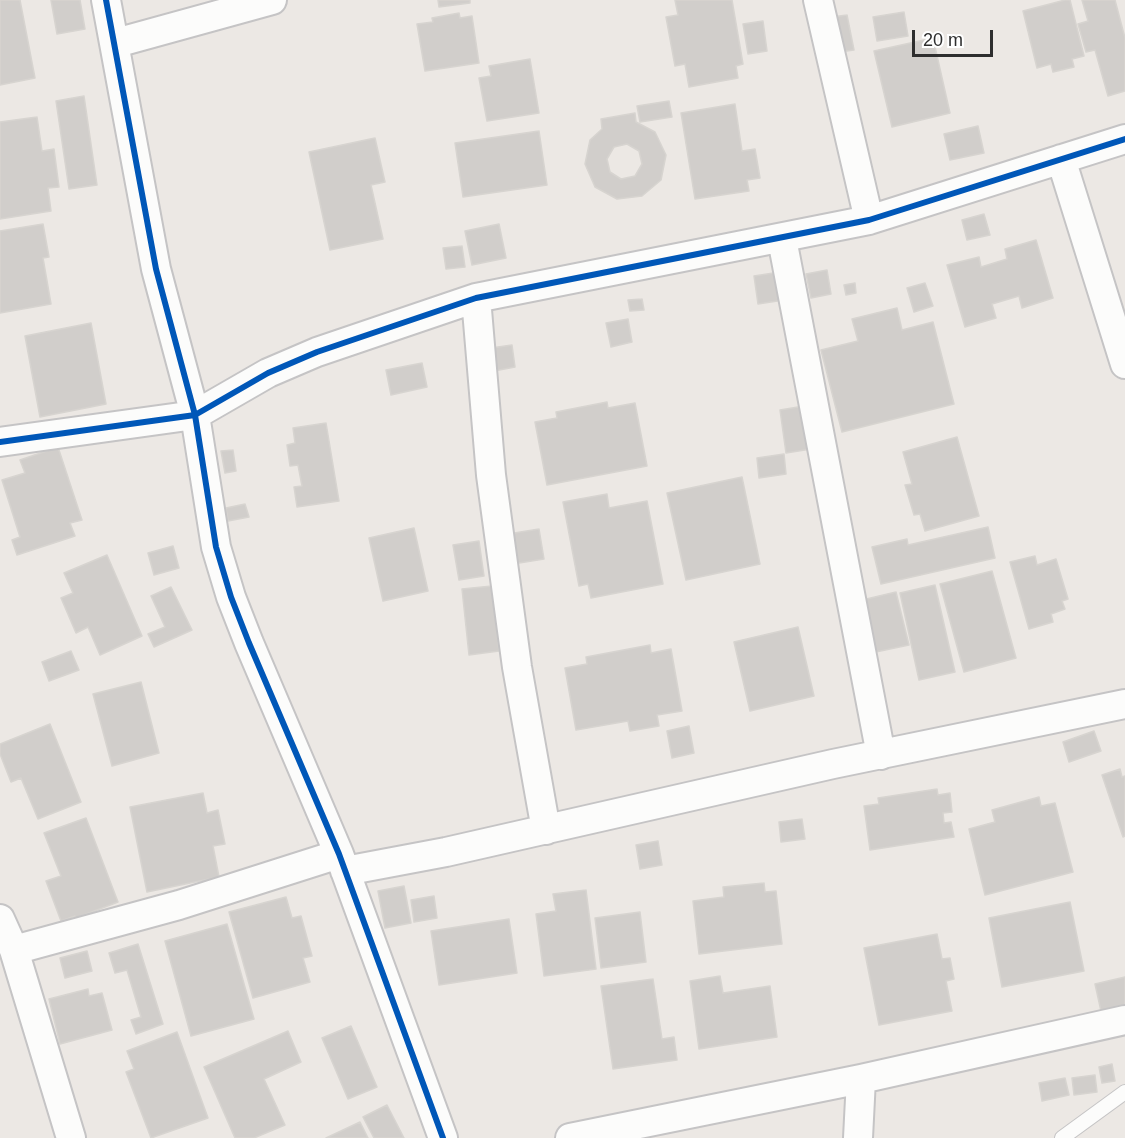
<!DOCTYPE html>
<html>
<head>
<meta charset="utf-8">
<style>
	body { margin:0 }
	#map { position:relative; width:1125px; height:1138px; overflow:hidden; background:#ece8e4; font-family:Helvetica,sans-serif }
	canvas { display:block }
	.scale { position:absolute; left:912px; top:30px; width:81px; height:27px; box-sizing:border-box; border:3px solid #2e2e2e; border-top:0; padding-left:8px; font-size:18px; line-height:21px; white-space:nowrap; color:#2e2e2e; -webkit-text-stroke:4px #fff; paint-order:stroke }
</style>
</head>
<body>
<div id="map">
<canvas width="1125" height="1138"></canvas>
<div class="scale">20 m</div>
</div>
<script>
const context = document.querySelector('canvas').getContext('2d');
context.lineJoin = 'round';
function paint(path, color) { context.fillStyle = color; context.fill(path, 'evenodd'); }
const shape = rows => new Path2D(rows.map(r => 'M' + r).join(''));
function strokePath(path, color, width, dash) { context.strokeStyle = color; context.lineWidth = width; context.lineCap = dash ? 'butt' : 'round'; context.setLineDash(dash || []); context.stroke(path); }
const building = shape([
	[0,0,20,0,35,78,0,85,0,0],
	[51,0,80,0,85,29,57,34,51,0],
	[438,0,470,0,470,3,439,7,438,0],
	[675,0,732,0,743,64,736,66,738,78,689,87,685,64,675,66,666,17,678,15,675,0],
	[1065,0,1070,0,1084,56,1072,59,1074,67,1053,72,1051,64,1037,68,1023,11,1065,0],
	[1082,0,1115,0,1125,38,1125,91,1108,96,1095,50,1086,52,1078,24,1088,21,1082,0],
	[904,12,908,36,877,41,873,17,904,12],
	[459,13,460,18,472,16,479,63,425,71,417,24,433,22,432,18,459,13],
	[847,15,854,50,839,52,832,17,847,15],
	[763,21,767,51,748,54,743,24,763,21],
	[933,38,950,113,892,127,874,51,933,38],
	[530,59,539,113,487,121,479,78,491,76,489,66,530,59],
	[84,96,97,185,69,189,56,101,84,96],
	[669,101,672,117,640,122,637,106,669,101],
	[735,104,742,151,755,149,760,178,747,180,749,191,695,199,681,113,735,104],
	[635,113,636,122,655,132,666,155,661,180,642,196,617,199,595,187,585,164,590,140,602,129,601,119,635,113],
	[627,144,639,151,642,164,635,176,621,179,610,172,607,159,614,147,627,144],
	[37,117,42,151,54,149,59,187,48,188,51,211,0,219,0,122,37,117],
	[978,126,984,153,950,160,944,134,978,126],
	[539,131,547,185,463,197,455,143,539,131],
	[375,138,385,182,371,185,383,239,330,250,309,152,375,138],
	[984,214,990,235,967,240,962,220,984,214],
	[43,224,49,257,43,258,51,304,0,313,0,231,43,224],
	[499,224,506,258,472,265,465,231,499,224],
	[1036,240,1053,298,1022,308,1019,296,992,304,996,318,965,327,947,265,979,257,981,267,1007,259,1005,249,1036,240],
	[462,246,465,267,446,269,443,248,462,246],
	[827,270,831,294,811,298,806,274,827,270],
	[780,272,784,300,758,304,754,276,780,272],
	[855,283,856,293,846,295,844,285,855,283],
	[925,283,933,306,914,312,907,288,925,283],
	[642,299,644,310,630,311,628,300,642,299],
	[897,308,902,330,933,322,954,404,842,432,821,350,858,341,852,319,897,308],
	[628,319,632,342,611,347,606,323,628,319],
	[91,323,106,404,40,417,25,336,91,323],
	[512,345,515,367,494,371,491,348,512,345],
	[422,363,427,387,391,395,386,370,422,363],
	[607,402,608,408,635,403,647,466,547,485,535,422,557,418,556,412,607,402],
	[804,406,811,449,786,453,780,410,804,406],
	[326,423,339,501,297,507,294,487,302,486,298,465,290,466,287,445,295,443,293,428,326,423],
	[957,437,979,516,925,531,920,514,914,515,905,485,912,484,903,452,957,437],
	[58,447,82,520,70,523,75,536,17,555,12,540,20,537,2,480,25,473,20,460,58,447],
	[233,450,236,471,225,473,221,451,233,450],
	[784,454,786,474,759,478,757,458,784,454],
	[742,477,760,564,686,580,667,493,742,477],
	[607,494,609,508,647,501,663,584,591,598,588,584,579,586,563,502,607,494],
	[245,504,249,517,228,521,226,508,245,504],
	[988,527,995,558,881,584,872,547,907,539,908,545,988,527],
	[414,528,428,591,383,601,369,538,414,528],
	[539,529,544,559,513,564,508,534,539,529],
	[479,541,484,576,459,580,453,545,479,541],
	[173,546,179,568,154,575,148,553,173,546],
	[107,555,142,636,100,655,88,627,76,633,61,598,73,593,64,573,107,555],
	[1035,556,1037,565,1056,559,1068,599,1062,601,1065,609,1051,614,1053,622,1029,629,1010,562,1035,556],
	[992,571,1016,658,964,672,940,584,992,571],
	[935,585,955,672,919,680,900,593,935,585],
	[492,586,499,651,469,655,462,589,492,586],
	[171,587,192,630,154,647,148,634,165,627,151,596,171,587],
	[896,592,909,645,871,653,858,601,896,592],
	[798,627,814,696,750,711,734,642,798,627],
	[650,645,651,653,671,649,682,711,657,715,659,726,630,731,628,721,576,730,565,668,587,664,586,657,650,645],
	[71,651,79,670,49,681,42,662,71,651],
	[141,682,159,753,112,766,93,694,141,682],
	[50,724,81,802,38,819,21,778,11,782,0,754,0,744,50,724],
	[689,726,694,753,672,758,667,731,689,726],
	[1094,731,1101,751,1069,762,1063,742,1094,731],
	[1120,769,1122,777,1125,776,1125,836,1123,837,1102,775,1120,769],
	[937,789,938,795,950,793,952,812,943,813,944,823,951,822,954,837,870,850,864,806,879,804,878,798,937,789],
	[203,793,207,813,218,810,225,844,213,846,219,877,147,892,130,807,203,793],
	[1039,797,1041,806,1055,803,1073,872,985,895,969,829,995,822,992,810,1039,797],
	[86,818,118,902,76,918,75,916,61,921,46,881,61,876,44,833,86,818],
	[802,819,805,839,781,842,779,822,802,819],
	[658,841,662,865,640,869,636,845,658,841],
	[764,883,765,892,776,891,782,944,699,954,693,901,724,897,723,887,764,883],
	[404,886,411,923,385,928,378,891,404,886],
	[586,890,596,969,544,976,536,914,556,911,553,894,586,890],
	[434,896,437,918,414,922,411,900,434,896],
	[286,897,292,918,301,916,312,956,303,958,310,982,253,998,229,912,286,897],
	[1070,902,1084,971,1002,987,989,918,1070,902],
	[640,912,646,962,601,968,595,918,640,912],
	[509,919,517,973,439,985,431,931,509,919],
	[227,924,254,1019,191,1036,165,941,227,924],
	[937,934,942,959,950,958,954,979,946,981,952,1011,879,1025,864,948,937,934],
	[138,944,163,1024,136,1034,131,1020,141,1017,127,970,115,973,109,953,138,944],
	[87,951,92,971,65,978,60,958,87,951],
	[720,976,723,993,770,986,777,1037,699,1049,690,981,720,976],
	[1125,977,1125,1006,1101,1011,1095,984,1125,977],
	[653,979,662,1039,674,1037,677,1060,613,1069,601,986,653,979],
	[88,989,89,996,102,993,112,1030,60,1044,49,999,88,989],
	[351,1026,377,1087,348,1099,322,1038,351,1026],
	[288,1031,301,1062,264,1079,285,1125,254,1138,235,1138,204,1067,288,1031],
	[177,1032,208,1118,151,1138,126,1072,134,1069,127,1051,177,1032],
	[1112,1064,1115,1081,1102,1083,1099,1067,1112,1064],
	[1095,1075,1097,1092,1074,1095,1072,1078,1095,1075],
	[1065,1078,1069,1095,1042,1101,1039,1083,1065,1078],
	[387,1105,404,1138,374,1138,363,1117,387,1105],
	[360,1122,368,1138,326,1138,360,1122]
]);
const service = shape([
	[1062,1138,1125,1092]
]);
const minor = shape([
	[106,0,156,269,195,415,216,547,231,597,249,643,339,854,443,1138],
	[818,0,869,220],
	[116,43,272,0],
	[1061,159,1125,364],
	[782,239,881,755],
	[476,298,491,475,517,667,546,830],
	[0,442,195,415,268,373,317,352,476,298,869,220,1125,139],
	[345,871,446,852,833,764,1125,704],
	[0,919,14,950,71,1138],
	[14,950,179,905,339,854],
	[570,1138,861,1079,1125,1020],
	[858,1138,861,1079]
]);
const cycleway = shape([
	[106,0,156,269,195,415,216,547,231,597,249,643,339,854,443,1138],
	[0,442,195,415,268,373,317,352,476,298,869,220,1125,139]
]);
paint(building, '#d1cecb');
strokePath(building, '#d7d4d0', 1.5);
strokePath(service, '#c5c4c5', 16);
strokePath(minor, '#c5c4c5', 32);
strokePath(service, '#fcfcfb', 14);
strokePath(minor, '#fcfcfb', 28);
strokePath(cycleway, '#0057b8', 6);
</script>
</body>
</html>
